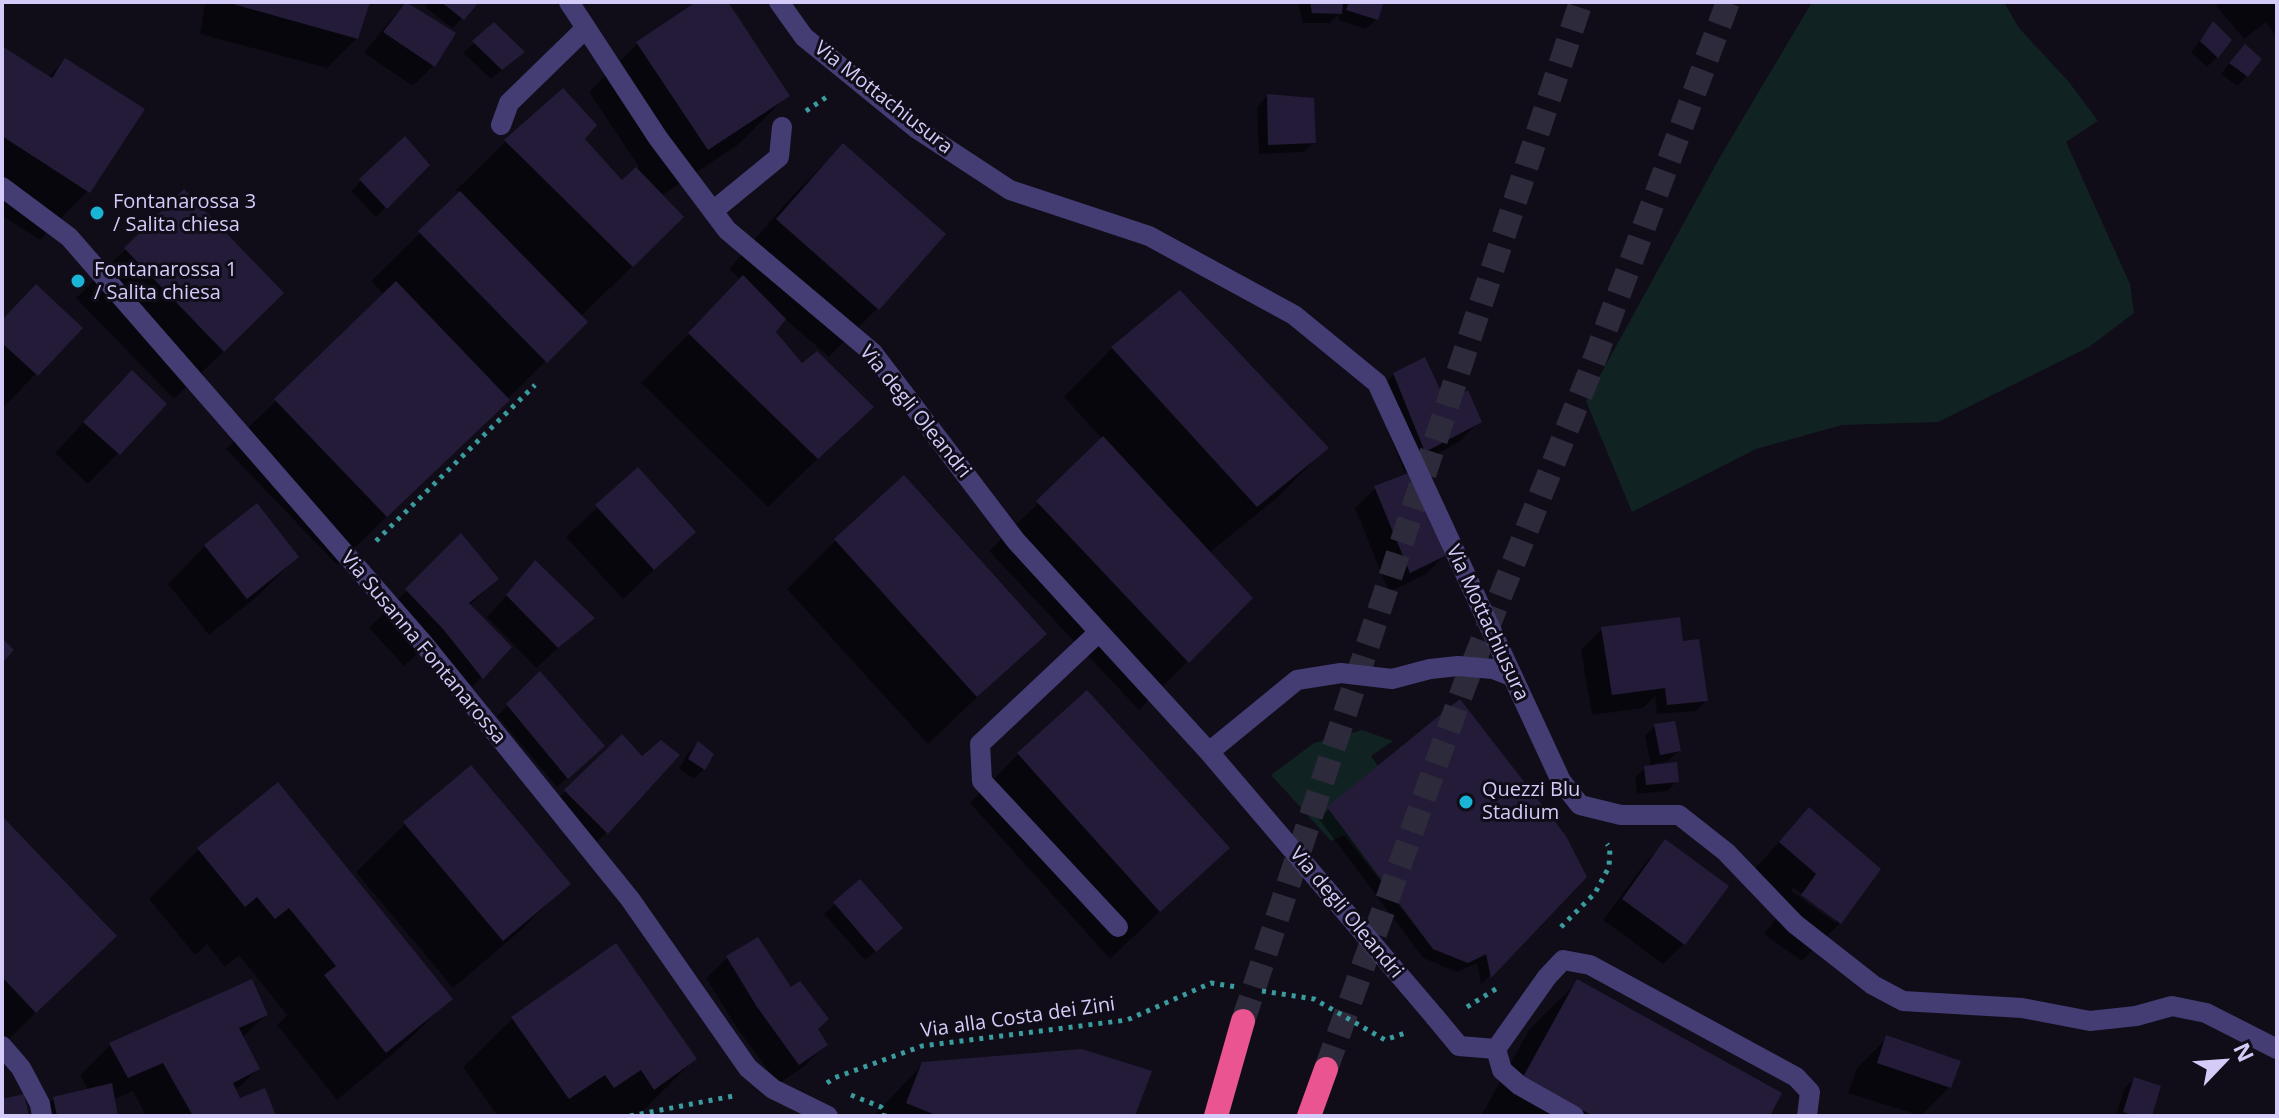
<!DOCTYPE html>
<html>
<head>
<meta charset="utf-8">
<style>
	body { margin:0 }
	#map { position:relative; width:2279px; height:1118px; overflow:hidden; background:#100d19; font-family:"Open Sans",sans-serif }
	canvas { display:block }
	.frame { position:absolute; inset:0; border:4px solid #d4cbf9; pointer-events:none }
	.north { position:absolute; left:2183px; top:1022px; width:80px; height:80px; -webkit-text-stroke:6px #100d19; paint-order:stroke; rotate:65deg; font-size:22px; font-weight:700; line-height:32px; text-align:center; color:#d4cbf9 }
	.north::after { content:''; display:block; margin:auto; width:28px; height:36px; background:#d4cbf9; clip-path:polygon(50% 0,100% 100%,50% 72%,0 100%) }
</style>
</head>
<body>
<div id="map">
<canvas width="2279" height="1118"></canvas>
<div class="frame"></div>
<div class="north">N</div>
</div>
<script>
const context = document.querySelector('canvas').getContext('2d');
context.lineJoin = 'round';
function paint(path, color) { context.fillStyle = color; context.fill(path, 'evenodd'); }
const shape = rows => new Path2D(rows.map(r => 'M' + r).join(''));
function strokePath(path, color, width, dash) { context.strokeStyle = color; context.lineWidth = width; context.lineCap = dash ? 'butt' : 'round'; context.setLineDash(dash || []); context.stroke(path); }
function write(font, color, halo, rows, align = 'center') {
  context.font = font + ' "Open Sans",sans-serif'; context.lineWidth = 6; context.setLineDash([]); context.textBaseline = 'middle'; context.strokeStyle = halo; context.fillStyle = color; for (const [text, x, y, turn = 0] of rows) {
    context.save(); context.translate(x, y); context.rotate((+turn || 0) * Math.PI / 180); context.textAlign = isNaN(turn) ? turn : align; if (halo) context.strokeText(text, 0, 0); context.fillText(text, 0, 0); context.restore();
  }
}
const green = shape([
	[1812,2,2004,2,2019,28,2069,82,2098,121,2066,142,2130,284,2134,313,2089,347,1938,422,1842,425,1756,449,1632,512,1586,401,1720,157],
	[1453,704,1554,837,1486,955,1468,963,1433,949,1344,835,1331,841,1271,775,1314,743,1362,730,1393,741,1371,756,1378,766]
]);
const shadow = shape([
	[202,2,368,2,357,38,327,68,200,34,205,3],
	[428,2,476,2,451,30,452,28,425,7],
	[700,2,725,2,787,96,739,144,661,196,633,266,580,317,586,322,337,565,226,449,385,295,371,281,460,194,456,190,505,142,562,91,582,139,622,183,639,167,589,92,638,43],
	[1298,2,1382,2,1377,19,1366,29,1338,20,1340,13,1330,23,1303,23],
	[2213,2,2277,2,2277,34,2275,35,2266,22,2244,39],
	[407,3,434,65,413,86,364,53,387,24],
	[2213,24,2217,57,2207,67,2191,52],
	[494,25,512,62,491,79,463,53],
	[2,48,48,78,65,60,88,191,40,240,2,216],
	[2235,56,2247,76,2237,86,2221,74],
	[1267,96,1314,142,1304,152,1259,154,1257,107],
	[404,139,427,165,376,217,351,191],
	[843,146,943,235,877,309,829,357,784,318,773,332,802,366,871,407,768,507,641,383,741,280,729,269,794,194],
	[184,192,233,342,174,399,76,298],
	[36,286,80,328,2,409,2,320],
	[1112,348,1326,448,1278,497,1209,553,1250,598,1139,710,989,551,1103,440,1064,397],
	[1394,374,1445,405,1480,421,1459,442,1404,472,1374,395],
	[102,402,165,404,88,484,55,453],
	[637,470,694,532,623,599,566,537],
	[1376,488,1447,553,1426,574,1389,592,1355,508],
	[461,536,497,579,469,606,509,647,472,687,433,640,404,666,369,628],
	[836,540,1044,634,928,744,787,589],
	[205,546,297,557,259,595,209,635,168,584],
	[535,563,592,618,536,668,487,617],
	[1602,629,1681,643,1706,701,1696,711,1657,714,1655,696,1643,708,1592,715,1581,650],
	[540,674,592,756,557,787,497,716],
	[1655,726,1679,751,1668,761,1654,764,1654,767,1677,781,1667,791,1637,794,1635,778,1645,767,1651,767,1645,736],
	[698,743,712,754,704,769,694,779,679,769,688,753],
	[1018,754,1227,848,1110,959,970,803],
	[277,785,450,999,401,1047,337,1100,277,1025,287,1015,239,955,225,967,207,944,195,955,149,899,198,850],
	[565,791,607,832,586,853,545,812],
	[1329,809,1584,877,1481,985,1477,963,1457,972,1423,958,1319,819],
	[1809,810,1879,869,1840,923,1802,961,1764,934,1780,913,1743,881],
	[1794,888,1836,918,1836,923,1791,891],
	[2,819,114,936,2,1046],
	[405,824,568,884,519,932,453,988,356,872],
	[1665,842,1684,944,1663,964,1603,920,1645,863],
	[860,882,891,938,865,960,824,914],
	[758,940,825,1045,805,1066,778,1084,737,1028,706,978,727,958],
	[615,946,695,1059,646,1108,634,1116,498,1116,463,1067,512,1019],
	[1578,981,1767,1116,1481,1116,1529,1030],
	[251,982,266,1015,242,1038,258,1069,235,1091,240,1100,274,1116,146,1116,133,1091,113,1100,116,1116,37,1116,54,1098,89,1091,80,1075,110,1045],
	[1887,1038,1950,1087,1921,1116,1848,1093,1857,1068],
	[923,1064,1133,1116,873,1116],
	[2134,1079,2150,1116,2116,1116,2124,1089]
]);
const building = shape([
	[226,2,370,2,358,39],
	[406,2,456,33,435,67,383,32],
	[441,2,479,2,464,20],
	[696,2,728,2,790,96,708,150,636,42],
	[1310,2,1343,2,1342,14,1312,13],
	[1349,2,1384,2,1378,20,1346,10],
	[2213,21,2232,40,2218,58,2200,41],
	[494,22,525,52,502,70,472,41],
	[2245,44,2262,59,2248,77,2229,63],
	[2,46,52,78,65,58,145,109,90,193,2,136],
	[563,88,597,125,585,139,622,180,636,167,684,217,633,267,504,140],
	[1267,94,1314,98,1316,143,1268,145],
	[405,136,430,165,387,209,359,179],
	[843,143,946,234,879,310,776,219],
	[184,189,284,293,224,352,124,248],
	[460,191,588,322,547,363,418,231],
	[743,275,786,319,776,332,802,363,817,351,874,407,818,459,688,333],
	[396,281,510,400,387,517,274,399],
	[36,284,83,328,38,376,2,343,2,320],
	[1180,290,1329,448,1257,507,1111,347],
	[1425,357,1446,402,1468,390,1482,422,1425,452,1393,373],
	[132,370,167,404,120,455,83,422],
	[1103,436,1253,598,1189,663,1036,501],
	[638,467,696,532,654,570,595,505],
	[1414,471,1449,554,1410,573,1374,486],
	[904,475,1047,634,977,697,834,539],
	[257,503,299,557,247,599,204,545],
	[461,533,499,579,469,603,512,647,483,679,443,629,405,589],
	[535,560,595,618,558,648,506,595],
	[1680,617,1683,641,1699,639,1708,701,1667,705,1665,688,1612,695,1601,627],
	[2,638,14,650,2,663],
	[540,671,605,746,568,779,506,704],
	[1087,690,1230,848,1160,912,1017,753],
	[1460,699,1566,836,1587,877,1491,978,1486,954,1468,963,1433,949,1327,807],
	[1675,721,1681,751,1660,755,1654,724],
	[622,734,642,756,661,740,680,755,608,834,564,790],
	[698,741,714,754,705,770,688,759],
	[1677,762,1679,782,1646,785,1644,766],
	[471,765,571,884,503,941,403,822],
	[278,782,453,999,386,1053,324,975,336,966,289,908,275,919,257,897,245,907,197,848],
	[1809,807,1881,869,1841,924,1801,895,1816,874,1779,842],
	[2,816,117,936,36,1013,2,977],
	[1665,839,1729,886,1685,945,1622,899],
	[860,879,903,928,876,952,833,902],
	[758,937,791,987,800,981,829,1019,818,1029,828,1045,799,1065,757,1007,726,956],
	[616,943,697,1059,654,1090,641,1070,614,1088,605,1075,569,1099,511,1017],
	[252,979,268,1015,239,1028,260,1069,233,1083,240,1098,265,1088,276,1116,193,1116,163,1063,128,1078,109,1043],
	[1577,979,1782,1093,1770,1116,1593,1116,1523,1077],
	[1886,1035,1961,1061,1951,1088,1877,1063],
	[1082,1049,1152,1071,1135,1116,938,1116,906,1103,922,1062],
	[2134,1077,2161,1086,2152,1116,2136,1116,2123,1112],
	[112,1083,118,1116,57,1116,53,1097],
	[24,1094,29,1116,2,1116,2,1099]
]);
const highwayTunnel = shape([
	[1243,1021,1581,2],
	[1326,1069,1465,684,1589,374,1728,2]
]);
const path = shape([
	[806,111,828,96],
	[376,541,535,385],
	[1561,927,1595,893,1609,867,1610,848,1607,844],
	[1262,991,1314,999,1385,1040,1408,1032],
	[1467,1007,1499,987],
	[827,1083,834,1078,922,1046,1127,1020,1211,983,1237,987],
	[851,1095,881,1107,885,1112,884,1116],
	[630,1116,733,1096]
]);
const lane = shape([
	[713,211,779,157,782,127],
	[1435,1017,1459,1046,1496,1049],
	[1496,1049,1547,977,1563,960,1590,965,1796,1077,1810,1092,1807,1116],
	[1496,1049,1502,1070,1519,1085,1574,1116]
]);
const street = shape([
	[569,2,658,138,727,230,873,353,1016,541,1209,752,1435,1017],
	[779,2,804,37,917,129,1010,190,1149,236,1294,315,1377,383,1561,781,1580,805,1621,815,1679,815,1726,852,1795,924,1873,985,1903,1001,2022,1008,2090,1021,2136,1016,2172,1006,2206,1013,2277,1049],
	[501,125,509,103,586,28],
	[2,187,69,237,423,643,630,899,748,1068,773,1089,828,1116],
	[1099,632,980,744,982,781,1118,927],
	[1209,752,1297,680,1341,673,1392,679,1430,669,1458,666,1493,669,1511,676],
	[2,1046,21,1068,40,1104,42,1116]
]);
const highway = shape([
	[1216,1116,1243,1021],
	[1309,1116,1326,1069]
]);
const markers = [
	[97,213,8,"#1ab4d5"],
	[78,281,8,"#1ab4d5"],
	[1466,802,8,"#1ab4d5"]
];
const streetNames = [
	["Via Mottachiusura",883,98,38],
	["Via degli Oleandri",915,412,51],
	["Via Mottachiusura",1487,623,65],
	["Via Susanna Fontanarossa",423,648,50],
	["Via degli Oleandri",1346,913,50],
	["Via alla Costa dei Zini",1018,1018,-8]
];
const poiNames = [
	["Fontanarossa 3",113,202],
	["/ Salita chiesa",113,225],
	["Fontanarossa 1",94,270],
	["/ Salita chiesa",94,293],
	["Quezzi Blu",1482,790],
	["Stadium",1482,813]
];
paint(green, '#102222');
paint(shadow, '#0007');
paint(building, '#231b38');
strokePath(highwayTunnel, '#2d2a3b', 24, [24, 12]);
strokePath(path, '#3a9c9e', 5, [4, 6]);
strokePath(lane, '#433d73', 20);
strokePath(street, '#433d73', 20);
strokePath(highway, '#ea5590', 24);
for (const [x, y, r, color] of markers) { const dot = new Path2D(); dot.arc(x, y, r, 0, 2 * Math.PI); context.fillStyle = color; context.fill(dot); strokePath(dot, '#100d19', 3); }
write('20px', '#d4cbf9', '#100d19', streetNames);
write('20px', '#d4cbf9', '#100d19', poiNames, 'left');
</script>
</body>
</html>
